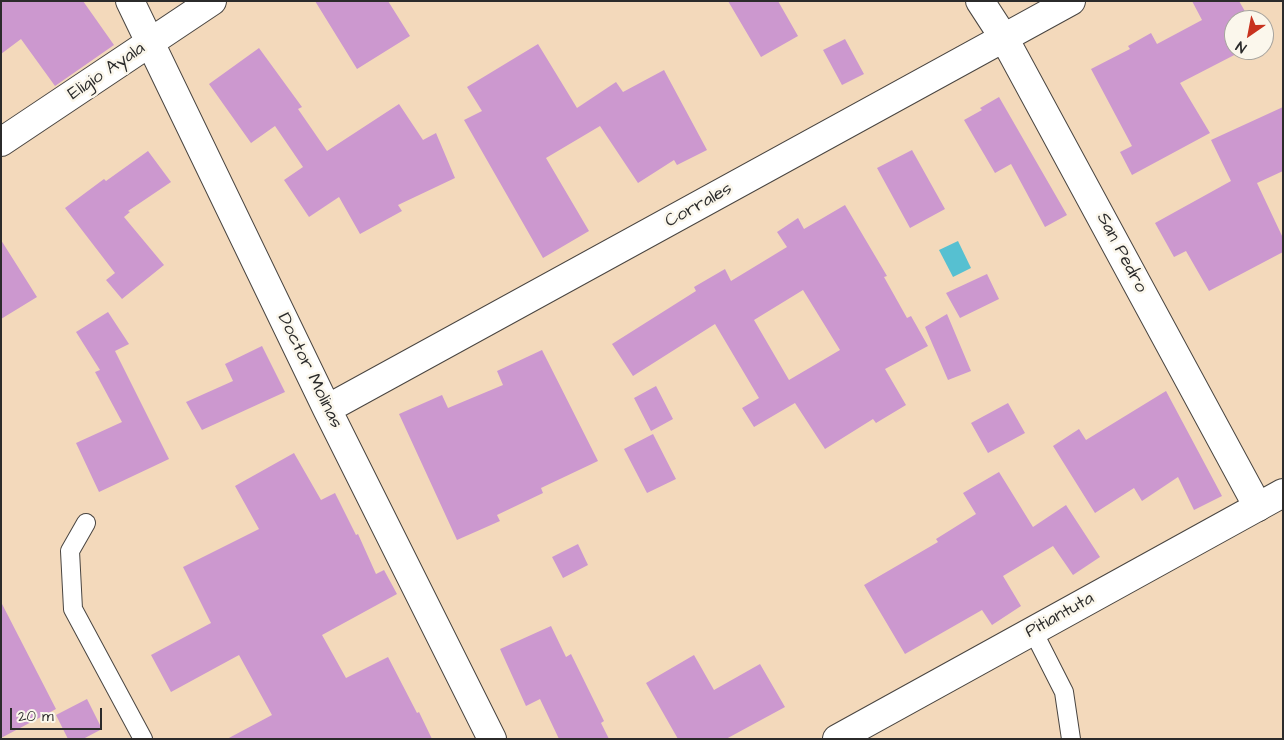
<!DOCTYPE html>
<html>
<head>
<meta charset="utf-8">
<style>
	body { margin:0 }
	#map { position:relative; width:1284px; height:740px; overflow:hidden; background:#f3d9bb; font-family:"Architects Daughter",sans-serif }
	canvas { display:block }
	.frame { position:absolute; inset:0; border:2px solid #2b2b2b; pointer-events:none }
	.north { position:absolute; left:1224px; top:10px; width:50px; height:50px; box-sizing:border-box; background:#fbf7ec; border:1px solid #a8a59f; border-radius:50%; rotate:213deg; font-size:14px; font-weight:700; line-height:20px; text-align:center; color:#2b2b2b }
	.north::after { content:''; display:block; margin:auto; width:18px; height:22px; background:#c8321e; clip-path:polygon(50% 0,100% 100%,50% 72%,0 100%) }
	.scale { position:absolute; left:10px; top:708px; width:92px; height:22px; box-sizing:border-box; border:2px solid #2b2b2b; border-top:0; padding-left:6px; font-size:15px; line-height:18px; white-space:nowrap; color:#2b2b2b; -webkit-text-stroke:4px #fbf7ec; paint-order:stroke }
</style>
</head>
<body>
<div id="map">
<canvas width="1284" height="740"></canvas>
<div class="frame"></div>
<div class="north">N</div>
<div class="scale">20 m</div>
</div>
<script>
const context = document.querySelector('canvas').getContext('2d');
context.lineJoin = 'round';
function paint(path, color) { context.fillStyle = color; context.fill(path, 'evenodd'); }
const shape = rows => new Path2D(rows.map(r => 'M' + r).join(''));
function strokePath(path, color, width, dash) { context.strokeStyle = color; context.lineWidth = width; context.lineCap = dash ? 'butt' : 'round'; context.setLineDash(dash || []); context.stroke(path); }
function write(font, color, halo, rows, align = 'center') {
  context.font = font + ' "Architects Daughter",sans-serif'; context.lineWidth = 5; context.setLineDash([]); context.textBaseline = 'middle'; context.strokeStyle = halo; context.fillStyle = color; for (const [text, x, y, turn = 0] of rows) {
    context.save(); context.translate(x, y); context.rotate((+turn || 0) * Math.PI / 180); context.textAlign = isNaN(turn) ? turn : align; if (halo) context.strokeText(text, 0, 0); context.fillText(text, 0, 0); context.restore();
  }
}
const water = shape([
	[958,241,971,268,953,277,939,250]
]);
const building = shape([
	[1,1,83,1,114,45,55,86,21,39,1,54],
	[315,1,388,1,410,36,357,69],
	[728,1,778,1,798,36,761,57],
	[1192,1,1239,1,1250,20,1234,20,1234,50,1244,50,1180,83,1210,133,1132,175,1120,152,1132,146,1091,69,1130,49,1128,46,1151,33,1157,44,1202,20],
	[845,39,864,74,842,85,823,50],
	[538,44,577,108,616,82,623,92,664,70,707,150,677,165,674,160,638,183,600,126,546,158,589,231,543,258,464,120,482,111,467,87],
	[259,48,302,107,298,109,327,151,399,104,423,140,436,133,455,178,398,205,402,211,360,234,339,197,309,217,284,180,303,167,275,126,251,143,209,84],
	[999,97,1067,215,1045,227,1011,164,995,173,964,120,982,110,980,108],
	[1283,107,1283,171,1257,183,1283,238,1283,252,1209,291,1186,251,1174,257,1155,223,1231,181,1211,140],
	[912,150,945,209,910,228,877,168],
	[148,151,171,182,128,211,130,212,124,217,164,265,122,299,106,280,115,273,65,208,104,179,106,181],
	[845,205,887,276,884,277,907,318,911,316,928,346,885,369,906,405,876,423,873,419,825,449,795,403,754,427,742,408,759,398,715,324,633,376,612,344,696,291,694,287,725,269,731,281,787,247,777,232,798,218,804,229],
	[803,290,840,350,789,380,754,320],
	[1,240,37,297,1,319],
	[987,274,999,299,960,318,946,293],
	[108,312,129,344,115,351,169,459,99,492,76,443,122,422,95,372,100,370,76,332],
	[947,314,971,371,948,380,925,327],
	[262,346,285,392,202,430,186,402,233,381,225,364],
	[542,350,598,461,541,488,543,493,497,515,500,521,457,540,399,414,442,395,448,408,503,385,497,371],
	[656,386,673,419,651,431,634,398],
	[1166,391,1222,496,1194,510,1178,477,1142,501,1134,488,1095,513,1053,446,1079,429,1086,440],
	[1008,403,1025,433,988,453,971,423],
	[653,434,676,479,647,493,624,449],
	[294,453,321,500,335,493,356,535,358,534,376,574,384,570,397,594,322,635,346,678,388,657,417,713,419,712,432,739,227,739,272,715,239,655,171,692,151,655,211,623,183,567,259,529,235,486],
	[999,472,1033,527,1066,505,1100,557,1073,575,1053,546,1003,576,1021,606,992,625,982,610,905,654,864,585,938,542,936,539,976,514,963,493],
	[578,544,588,565,563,578,552,557],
	[1,602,56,709,1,738],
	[551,626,566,657,571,654,604,721,601,723,609,739,559,739,540,699,526,706,500,649],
	[694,655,714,690,760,664,785,707,726,739,678,739,646,683],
	[87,699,102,729,83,739,68,739,56,715]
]);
const service = shape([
	[86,523,70,551,73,609,143,739],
	[1033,631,1064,692,1071,739]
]);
const minor = shape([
	[130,1,327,409,492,739],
	[980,1,1004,38,1258,507],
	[327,409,1071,1]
]);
const tertiary = shape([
	[1,142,212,1],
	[837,739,1283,493]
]);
const streetNames = [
	["Eligio Ayala",107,72,-34],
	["Corrales",699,206,-29],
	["San Pedro",1121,253,62],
	["Doctor Molinas",309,371,64],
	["Pitiantuta",1060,616,-29]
];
paint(water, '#56c0d1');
paint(building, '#cc98cf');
strokePath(service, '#494541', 20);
strokePath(minor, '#494541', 30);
strokePath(tertiary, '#494541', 30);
strokePath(service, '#fff', 18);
strokePath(minor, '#fff', 28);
strokePath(tertiary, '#fff', 28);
write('18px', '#2b2b2b', '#fbf7ec', streetNames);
</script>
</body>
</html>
